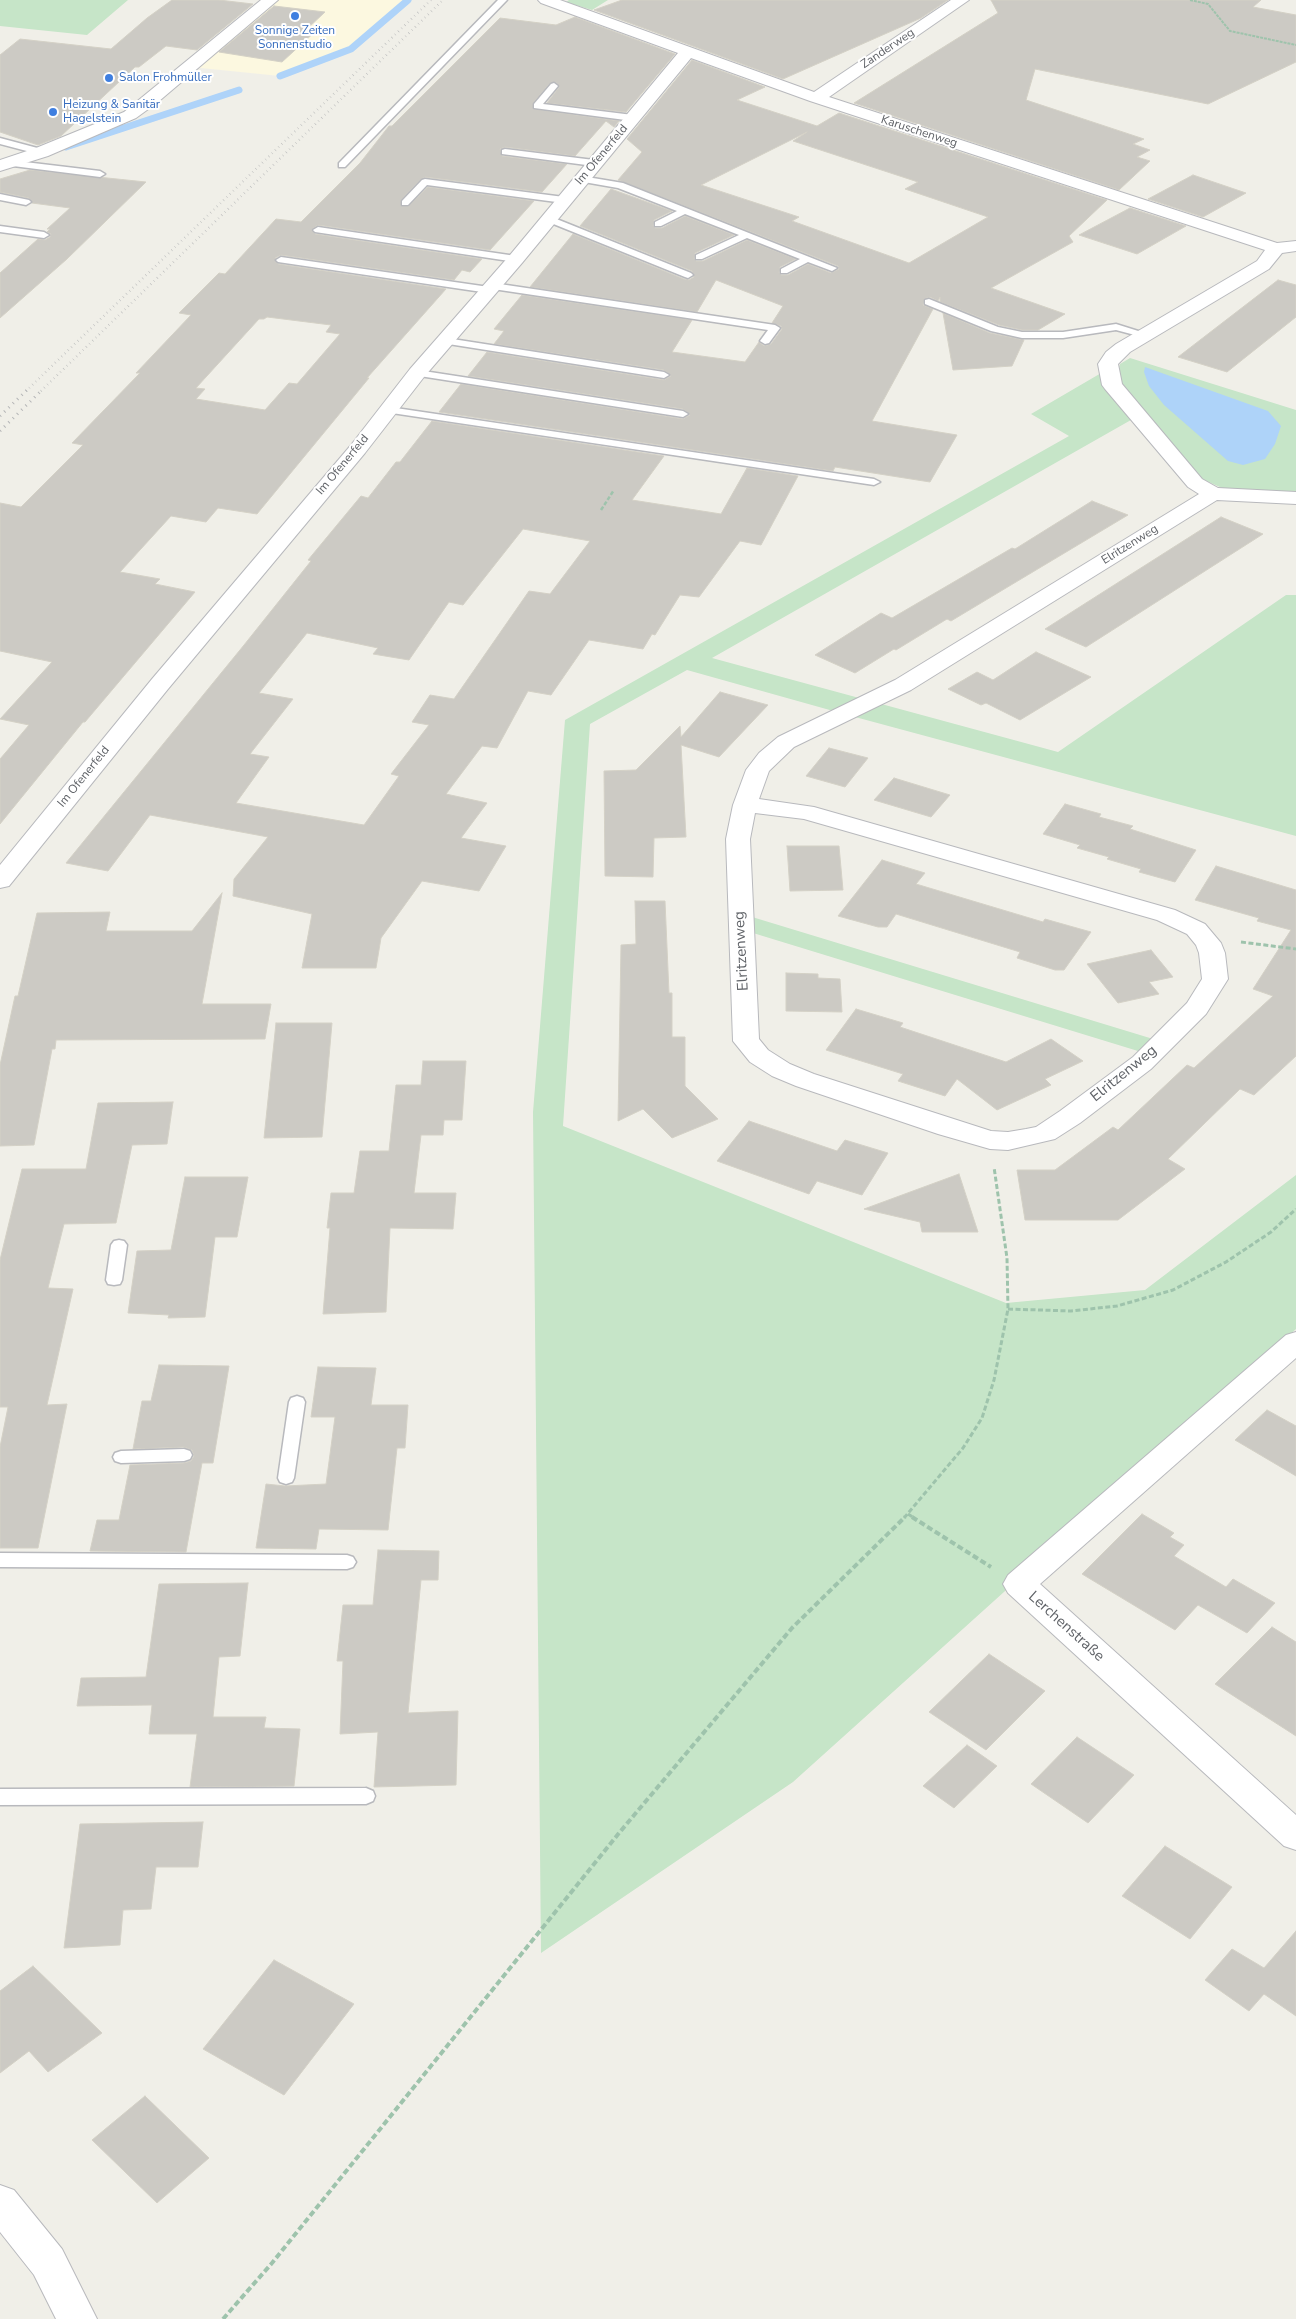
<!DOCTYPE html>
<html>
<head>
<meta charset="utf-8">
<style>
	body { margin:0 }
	canvas { display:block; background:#f0efe8 }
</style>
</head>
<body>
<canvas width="1296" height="2319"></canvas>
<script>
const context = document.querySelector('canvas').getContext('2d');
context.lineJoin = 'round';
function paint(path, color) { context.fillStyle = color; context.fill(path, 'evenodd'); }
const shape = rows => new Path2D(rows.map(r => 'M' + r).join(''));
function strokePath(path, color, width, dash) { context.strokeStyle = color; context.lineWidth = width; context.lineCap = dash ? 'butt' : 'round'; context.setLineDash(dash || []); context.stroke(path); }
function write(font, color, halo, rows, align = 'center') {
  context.font = font + ' "Nunito Sans",sans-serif'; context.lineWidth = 4; context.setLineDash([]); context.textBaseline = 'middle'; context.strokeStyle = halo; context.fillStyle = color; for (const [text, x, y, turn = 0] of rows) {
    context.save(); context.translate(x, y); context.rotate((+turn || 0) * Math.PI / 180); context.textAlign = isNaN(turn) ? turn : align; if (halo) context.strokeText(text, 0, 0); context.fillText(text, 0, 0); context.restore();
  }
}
const commercial = shape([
	[270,0,408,0,351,49,280,76,191,67]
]);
const green = shape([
	[0,0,128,0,87,35,0,26],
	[569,0,608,0,592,10,566,2],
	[1130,358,1296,410,1296,495,1222,488,1202,479,1126,396,1118,374,1120,364],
	[1108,369,1138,416,712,658,1058,752,1286,595,1296,595,1296,836,844,714,687,670,590,724,563,1126,1006,1303,1145,1290,1296,1175,1296,1329,793,1782,541,1953,533,1112,565,720,1069,436,1031,414],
	[739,913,1163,1042,1151,1055,740,929]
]);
const water = shape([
	[1145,367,1268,411,1281,426,1275,444,1265,459,1243,465,1228,461,1164,405,1149,386,1144,372]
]);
const stream = shape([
	[280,76,351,49,408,0],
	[66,147,239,90]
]);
const building = shape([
	[172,0,219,0,253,4,197,50,166,46,139,67,135,67,61,136,38,145,0,132,0,55,20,39,111,49,147,18,172,0],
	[622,0,948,0,921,18,783,79,594,10,622,0],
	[991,0,1261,0,1253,7,1296,15,1296,62,1208,104,1035,69,1026,100,1144,139,1133,144,1150,150,1137,157,1150,161,1119,190,854,103,998,13,991,0],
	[274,6,325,12,308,28,318,29,282,62,219,52,274,6],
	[575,17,675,54,626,112,547,103,560,86,555,82,550,83,533,103,533,109,619,121,614,127,606,121,575,156,505,147,500,149,502,156,567,164,542,192,425,177,421,179,401,200,401,206,409,206,428,187,534,201,490,250,318,225,311,230,315,234,482,259,470,272,462,270,454,280,281,255,275,258,278,264,446,289,367,378,369,378,257,514,218,508,206,522,171,516,120,572,160,579,155,584,195,592,85,722,83,722,0,824,0,759,29,725,0,719,52,662,0,651,0,503,21,507,83,445,72,443,140,373,136,373,191,315,179,313,219,273,225,274,276,219,301,222,360,163,389,126,392,126,500,18,556,25,575,17],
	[267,317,331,325,326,332,340,334,297,384,289,383,265,410,196,399,205,389,196,388,259,319,264,319,267,317],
	[692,60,765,87,737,100,817,126,839,113,1107,200,1069,236,1073,242,991,288,1065,314,1038,330,1022,330,999,325,940,302,940,297,938,301,930,297,924,299,923,305,933,309,872,421,957,435,930,482,835,467,833,471,439,412,461,384,683,419,690,415,683,409,468,376,487,352,664,380,671,376,664,370,494,344,504,331,494,329,522,295,692,320,672,352,745,362,759,342,764,346,771,344,782,329,781,326,772,323,783,306,716,280,697,312,530,287,573,234,684,279,689,280,694,277,692,271,580,226,611,189,672,211,654,220,653,226,655,228,662,228,685,216,734,235,695,253,694,259,696,261,703,261,747,240,796,259,780,267,779,273,781,275,788,275,808,264,831,273,839,269,838,266,618,180,642,152,627,139,692,60],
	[807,132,793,141,918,182,905,189,988,217,909,263,792,221,799,217,701,185,807,132],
	[30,170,146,182,67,259,0,318,0,273,38,239,45,240,50,237,51,234,47,232,50,229,47,229,70,208,32,203,29,198,0,192,0,179,30,170],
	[1193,175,1246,193,1203,217,1148,199,1193,175],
	[1130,208,1186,226,1137,254,1079,235,1130,208],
	[1278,280,1296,285,1296,317,1227,372,1178,357,1278,280],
	[943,313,990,333,1024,340,1012,366,953,370,943,313],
	[432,421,664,456,632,500,721,514,747,468,798,476,761,545,740,541,699,597,680,595,655,635,652,634,643,649,589,640,551,695,528,691,497,748,482,746,446,794,487,803,461,838,506,846,479,891,422,881,381,938,376,968,302,968,312,914,233,896,234,879,268,837,150,815,108,871,66,863,244,645,311,561,308,560,361,496,368,498,396,462,400,462,432,421],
	[523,529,590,541,550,594,529,591,454,699,430,695,412,722,429,725,391,774,399,776,364,825,236,803,269,757,250,754,293,699,259,693,307,633,378,648,373,654,409,660,449,602,463,605,523,529],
	[1092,501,1128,515,1011,585,951,621,947,619,896,650,894,649,855,673,815,655,881,613,892,618,1012,548,1015,549,1092,501],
	[1221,517,1263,534,1086,647,1045,629,1221,517],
	[1036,652,1091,677,1020,720,986,703,981,705,948,689,977,672,993,680,1036,652],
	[720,692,768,705,719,757,681,745,686,837,654,838,653,877,605,876,604,771,636,770,680,726,681,737,720,692],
	[829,748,868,758,845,787,806,776,829,748],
	[894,778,950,795,931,817,874,800,894,778],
	[1065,804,1101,814,1099,817,1133,826,1130,829,1196,850,1175,882,1139,872,1141,869,1107,859,1109,857,1077,848,1080,845,1043,834,1065,804],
	[787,846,839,846,843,890,790,891,787,846],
	[882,860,925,873,916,884,1043,922,1045,919,1091,932,1064,970,1055,970,1017,958,1020,952,896,914,887,927,878,927,838,916,882,860],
	[1216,866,1296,890,1296,1056,1254,1095,1240,1089,1168,1159,1185,1169,1118,1220,1025,1220,1017,1170,1055,1170,1113,1127,1118,1130,1187,1065,1194,1068,1273,996,1253,989,1291,930,1257,921,1259,918,1195,900,1216,866],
	[222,893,202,1004,271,1004,265,1039,56,1040,55,1049,52,1049,34,1145,0,1146,0,1065,15,996,18,996,37,913,110,912,106,931,192,931,222,893],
	[635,901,665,901,669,993,672,993,672,1037,685,1037,685,1086,718,1119,672,1138,643,1109,618,1121,621,945,636,944,635,901],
	[1151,950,1173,977,1149,982,1159,994,1118,1003,1087,964,1151,950],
	[786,973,818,974,818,978,840,979,842,1012,786,1011,786,973],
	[856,1009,903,1023,900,1027,1006,1062,1051,1039,1083,1061,1045,1079,1051,1085,997,1110,957,1079,945,1096,898,1081,903,1074,826,1050,856,1009],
	[276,1023,332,1023,322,1137,264,1138,276,1023],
	[423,1061,466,1061,462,1120,444,1120,443,1135,421,1135,414,1193,456,1193,453,1229,390,1228,386,1312,323,1314,330,1228,327,1228,331,1193,354,1193,360,1151,389,1151,396,1085,421,1085,423,1061],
	[173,1102,167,1144,132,1145,116,1223,64,1224,48,1288,73,1289,47,1405,67,1404,38,1548,0,1548,0,1447,8,1407,0,1407,0,1260,22,1169,86,1169,98,1103,173,1102],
	[749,1121,837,1151,845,1140,888,1153,862,1195,817,1181,809,1194,717,1161,749,1121],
	[959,1174,978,1232,922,1232,920,1222,864,1209,959,1174],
	[185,1177,248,1177,237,1237,215,1237,205,1317,168,1318,169,1315,128,1313,137,1251,171,1250,185,1177],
	[159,1365,229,1366,213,1463,202,1463,186,1552,90,1551,97,1520,119,1520,130,1465,184,1463,191,1461,194,1456,192,1450,184,1447,133,1449,142,1401,151,1401,159,1365],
	[318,1367,376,1368,371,1405,408,1405,405,1448,397,1448,388,1530,319,1529,316,1549,256,1548,266,1484,285,1486,326,1484,335,1417,311,1417,318,1367],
	[1267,1410,1296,1426,1296,1476,1235,1440,1267,1410],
	[1142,1514,1174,1533,1170,1537,1184,1545,1174,1556,1226,1587,1233,1579,1275,1603,1247,1633,1198,1605,1175,1630,1082,1574,1142,1514],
	[378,1550,439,1551,438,1580,421,1580,408,1713,458,1711,456,1785,374,1787,378,1732,340,1734,343,1661,337,1661,343,1605,373,1605,378,1550],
	[248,1583,240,1656,219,1657,213,1717,266,1717,264,1728,300,1729,294,1786,190,1787,197,1734,149,1734,152,1705,77,1706,81,1678,146,1677,159,1584,248,1583],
	[1272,1627,1296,1642,1296,1736,1215,1684,1272,1627],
	[989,1654,1045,1691,986,1750,929,1712,989,1654],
	[1077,1737,1134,1775,1088,1823,1031,1784,1077,1737],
	[967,1745,997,1766,954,1808,923,1786,967,1745],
	[203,1822,198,1867,156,1867,151,1909,123,1910,120,1945,64,1948,80,1824,203,1822],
	[1165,1846,1232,1887,1190,1939,1122,1896,1165,1846],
	[1296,1931,1296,2016,1264,1994,1249,2011,1205,1980,1232,1949,1264,1968,1296,1931],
	[274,1960,354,2004,284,2095,203,2049,274,1960],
	[33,1966,102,2033,48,2072,29,2051,0,2073,0,1991,33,1966],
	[145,2096,209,2158,157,2203,92,2140,145,2096]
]);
const pathFar3 = shape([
	[1190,0,1208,4,1230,31,1296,45]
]);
const pathFar2 = shape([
	[601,510,614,490]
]);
const pathFar1 = shape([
	[1241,942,1296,949],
	[1008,1309,1071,1311,1117,1306,1173,1290,1226,1262,1271,1232,1296,1209],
	[908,1514,914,1518],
	[904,1518,963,1448,982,1418,994,1380,1008,1309,1007,1258,994,1167]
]);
const path = shape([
	[912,1517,991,1567],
	[223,2319,272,2263,619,1833,792,1628,905,1517]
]);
const service = shape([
	[498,0,507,0,345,167,339,167,339,163,498,0],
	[554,83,558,86,543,104,633,115,637,118,633,121,534,108,534,104,551,84,554,83],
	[0,138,45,150,47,152,42,155,0,144,0,138],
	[505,149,594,160,599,163,594,166,502,154,502,150,505,149],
	[8,160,100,171,105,174,100,177,5,165,5,161,8,160],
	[581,176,623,183,837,268,832,271,808,262,787,273,781,273,781,269,800,259,747,238,702,259,696,259,696,255,739,235,685,214,661,226,655,226,655,222,677,211,618,188,578,181,576,179,581,176],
	[425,179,564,197,569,200,564,203,427,185,408,205,402,205,402,201,422,180,425,179],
	[0,194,29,200,31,202,26,205,0,200,0,194],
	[549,216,691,273,693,275,688,278,685,277,546,221,546,217,549,216],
	[0,226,44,232,49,235,44,238,0,232,0,226],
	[318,227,516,256,521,259,516,262,315,232,313,230,318,227],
	[281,257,489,287,489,284,493,283,775,325,780,328,769,343,765,344,760,341,768,330,493,289,493,292,489,293,278,262,276,260,281,257],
	[929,299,998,327,1022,332,1063,332,1116,324,1151,335,1146,338,1116,330,1063,338,1022,338,991,331,925,304,925,300,929,299],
	[446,338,664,372,669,375,664,378,442,343,441,341,446,338],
	[417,370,683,411,688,414,683,417,413,375,412,373,417,370],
	[389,407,874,479,880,482,874,485,385,412,385,408,389,407],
	[119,1240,124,1241,127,1245,122,1280,120,1284,114,1285,108,1284,106,1280,111,1245,114,1241,119,1240],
	[297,1396,303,1398,305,1402,294,1478,292,1482,286,1484,280,1482,278,1478,289,1402,291,1398,297,1396],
	[184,1449,190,1451,192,1455,190,1459,184,1461,121,1463,115,1461,113,1457,115,1453,121,1451,184,1449],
	[0,1553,347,1555,353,1557,356,1562,353,1567,347,1569,0,1567,0,1553],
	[366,1788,373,1791,375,1796,373,1801,366,1804,0,1805,0,1789,366,1788]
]);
const minor = shape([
	[261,0,278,0,158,102,136,118,48,156,0,171,0,160,36,148,124,112,261,0],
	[538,0,560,0,814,92,951,0,969,0,829,97,1277,243,1296,241,1296,251,1282,253,1269,269,1130,352,1118,364,1122,384,1202,479,1218,488,1296,492,1296,504,1217,500,911,690,794,747,769,771,759,799,814,807,1175,910,1205,924,1221,943,1225,953,1228,979,1206,1014,1151,1069,1080,1123,1055,1139,1008,1150,990,1149,938,1134,796,1086,772,1076,750,1062,733,1041,726,839,733,805,746,770,759,753,778,737,895,680,1199,494,1188,487,1105,389,1102,385,1098,364,1106,352,1116,344,1257,261,1265,250,810,101,691,58,522,263,424,377,365,453,168,689,9,886,0,888,0,865,152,679,351,445,410,369,510,255,678,53,541,3,538,0],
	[755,813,804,819,1157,920,1187,934,1196,945,1199,953,1202,979,1187,1003,1133,1057,1060,1111,1036,1127,1026,1129,1008,1132,991,1131,814,1074,790,1064,768,1050,759,1039,750,839,755,813],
	[1296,1332,1296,1358,1040,1584,1296,1815,1296,1850,1284,1846,1008,1593,1003,1584,1008,1575,1286,1335,1296,1332],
	[0,2185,14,2190,62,2249,97,2319,56,2319,34,2275,0,2232,0,2185]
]);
const railFar1 = shape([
	[26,391,431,0],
	[41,391,443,0]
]);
const rail = shape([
	[0,416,27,390],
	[0,431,42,390]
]);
const markers = [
	[295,16,5,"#3f7fe0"],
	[109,78,5,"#3f7fe0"],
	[53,112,5,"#3f7fe0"]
];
const farShopnames = [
	["Sonnige Zeiten",295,31,"center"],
	["Sonnenstudio",295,45,"center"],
	["Salon Frohmüller",119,78],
	["Heizung & Sanitär",63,105],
	["Hagelstein",63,119]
];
const farStreetnames = [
	["Zanderweg",888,49,-34],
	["Karuschenweg",919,132,18],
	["Im Ofenerfeld",602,155,-50],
	["Im Ofenerfeld",343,465,-50],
	["Elritzenweg",1130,545,-32],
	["Im Ofenerfeld",84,777,-51]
];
const streetNames = [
	["Elritzenweg",742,951,-93],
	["Elritzenweg",1124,1074,-39],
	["Lerchenstraße",1066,1627,42]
];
paint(commercial, '#fcf8e0');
paint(green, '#c6e5c8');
paint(water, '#aed3f9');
strokePath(stream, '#aed3f9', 7);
paint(building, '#cccac4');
strokePath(building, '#d4d1c6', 1);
strokePath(service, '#b8b9bd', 3);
strokePath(minor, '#b8b9bd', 2);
strokePath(pathFar3, '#9ec3ac', 2, [3, 1]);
strokePath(pathFar2, '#9ec3ac', 2.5, [4, 2]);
strokePath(pathFar1, '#9ec3ac', 3, [5, 2.5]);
strokePath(path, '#9ec3ac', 4, [6, 3]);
paint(service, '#fff');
paint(minor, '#fff');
strokePath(railFar1, '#b5b6b7', 2.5, [0.5, 4]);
strokePath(rail, '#b5b6b7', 3, [1, 5]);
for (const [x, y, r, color] of markers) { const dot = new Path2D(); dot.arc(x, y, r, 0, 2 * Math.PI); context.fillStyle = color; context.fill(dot); strokePath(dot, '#fff', 2); }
write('12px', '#366cbe', '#fff', farShopnames, 'left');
write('12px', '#5f6267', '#fff', farStreetnames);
write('15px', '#5f6267', '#fff', streetNames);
</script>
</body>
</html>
